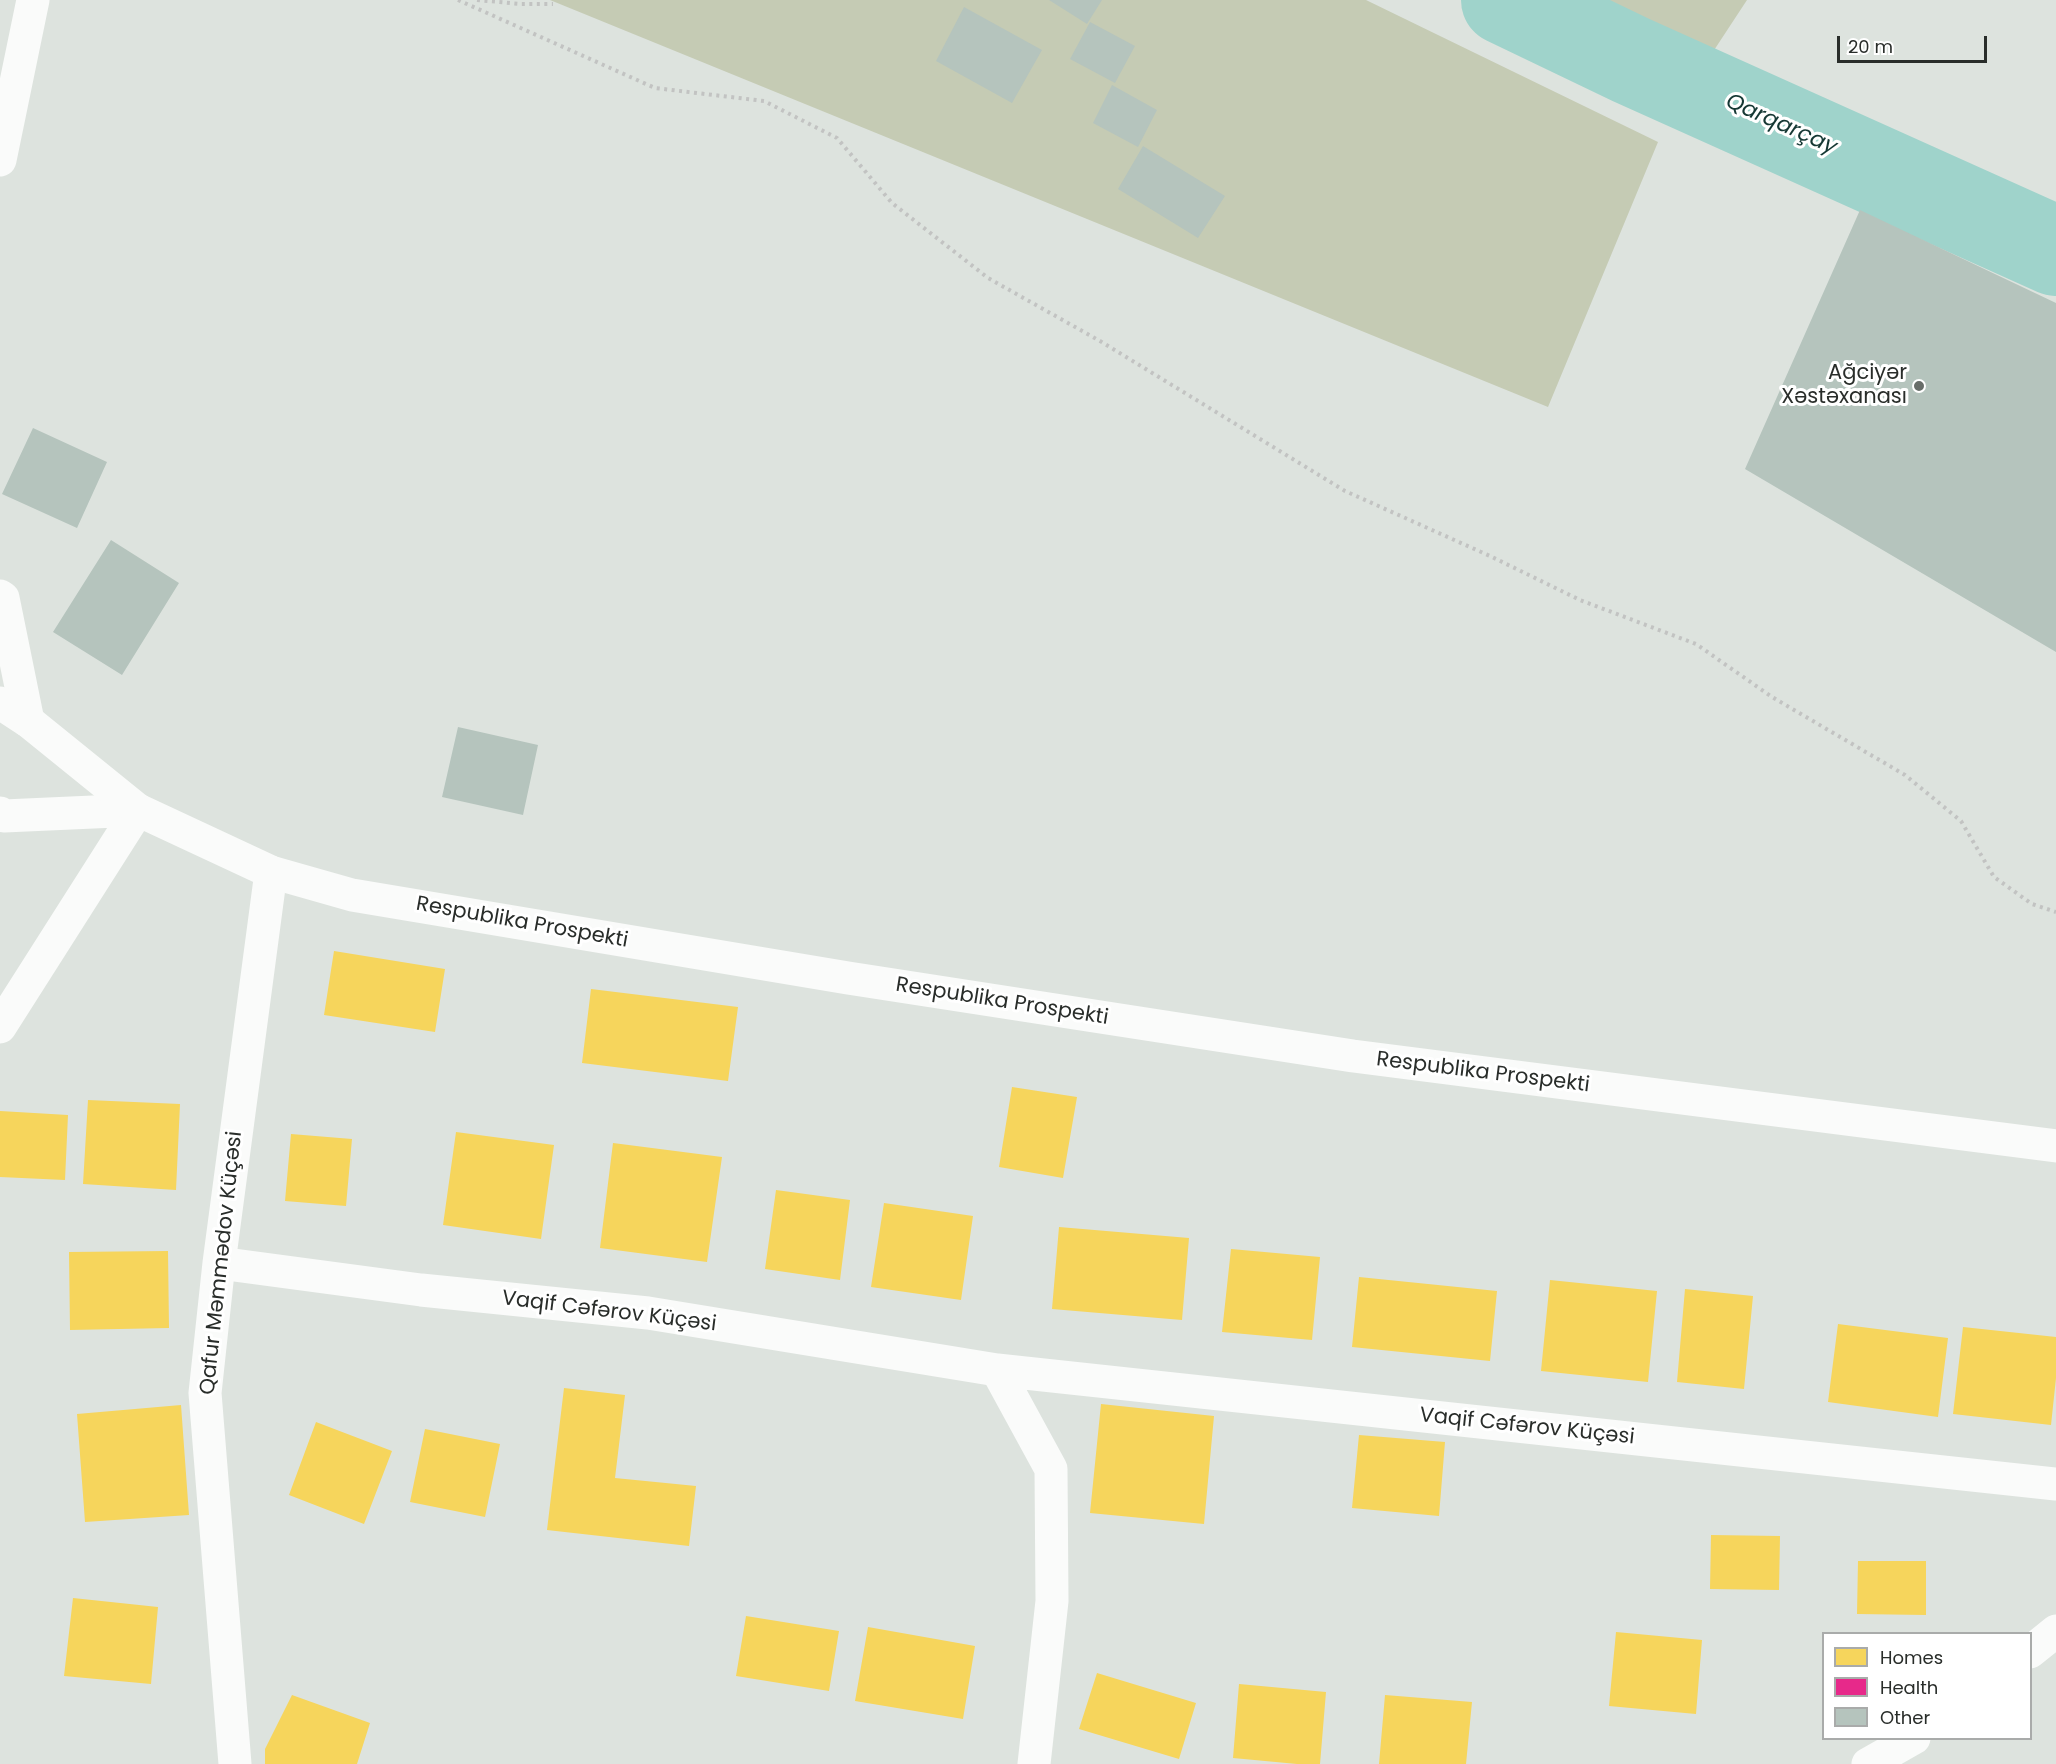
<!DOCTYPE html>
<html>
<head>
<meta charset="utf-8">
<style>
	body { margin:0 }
	#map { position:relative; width:2056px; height:1764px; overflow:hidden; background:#dde3de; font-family:Poppins,sans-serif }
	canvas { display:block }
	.legend { position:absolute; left:1822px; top:1632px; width:210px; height:108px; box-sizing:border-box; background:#fff; border:2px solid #a9abaa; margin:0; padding:8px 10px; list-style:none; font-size:18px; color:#292d2a }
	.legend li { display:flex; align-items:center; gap:12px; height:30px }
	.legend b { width:30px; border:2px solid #a9abaa }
	.scale { position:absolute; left:1837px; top:36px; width:150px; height:27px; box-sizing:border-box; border:3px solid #292d2a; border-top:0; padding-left:8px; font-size:18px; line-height:21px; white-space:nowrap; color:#292d2a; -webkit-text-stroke:4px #fff; paint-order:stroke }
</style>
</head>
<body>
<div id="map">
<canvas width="2056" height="1764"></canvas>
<ul class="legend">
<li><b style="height:16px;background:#f6d55c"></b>Homes</li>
<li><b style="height:16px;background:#e7298a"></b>Health</li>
<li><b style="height:16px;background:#b5c4bd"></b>Other</li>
</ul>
<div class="scale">20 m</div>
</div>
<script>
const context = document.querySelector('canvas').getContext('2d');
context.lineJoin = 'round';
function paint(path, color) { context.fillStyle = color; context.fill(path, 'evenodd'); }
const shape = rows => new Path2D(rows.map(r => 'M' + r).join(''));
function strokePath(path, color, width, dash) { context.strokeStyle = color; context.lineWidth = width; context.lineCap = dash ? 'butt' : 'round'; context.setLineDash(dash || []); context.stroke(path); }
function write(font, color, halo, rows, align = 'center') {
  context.font = font + ' Poppins,sans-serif'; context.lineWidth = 6; context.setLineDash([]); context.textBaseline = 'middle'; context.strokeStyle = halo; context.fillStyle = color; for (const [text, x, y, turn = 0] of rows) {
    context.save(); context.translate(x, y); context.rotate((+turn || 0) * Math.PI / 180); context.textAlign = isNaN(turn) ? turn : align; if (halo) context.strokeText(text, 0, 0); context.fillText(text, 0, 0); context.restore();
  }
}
const green = shape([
	[550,0,1366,0,1658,142,1548,407],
	[1561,0,1747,0,1701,70]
]);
const homes = shape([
	[334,951,445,969,435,1032,324,1015],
	[591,989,738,1007,728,1081,582,1063],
	[1012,1087,1077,1097,1063,1178,999,1167],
	[88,1100,180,1104,176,1190,83,1184],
	[0,1111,68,1115,65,1180,0,1177],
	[456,1132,554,1145,541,1239,443,1225],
	[291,1134,352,1139,346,1206,285,1201],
	[613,1143,722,1157,707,1262,600,1248],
	[776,1190,850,1200,840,1280,765,1269],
	[884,1203,973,1216,961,1300,871,1287],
	[1059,1227,1189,1238,1182,1320,1052,1309],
	[1231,1249,1320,1257,1312,1340,1222,1332],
	[168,1251,169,1328,70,1330,69,1252],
	[1359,1277,1497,1291,1490,1361,1352,1347],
	[1550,1280,1657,1291,1648,1382,1541,1371],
	[1685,1289,1753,1296,1744,1389,1677,1382],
	[1838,1324,1948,1338,1938,1417,1828,1402],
	[1963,1327,2056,1337,2056,1378,2051,1425,1953,1414],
	[564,1388,625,1395,615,1478,696,1486,689,1546,547,1530],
	[1101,1404,1214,1416,1204,1524,1090,1513],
	[181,1405,189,1515,85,1522,77,1414],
	[316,1422,392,1451,364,1524,289,1495],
	[425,1429,500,1444,485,1517,410,1502],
	[1359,1435,1445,1442,1439,1516,1352,1508],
	[1711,1535,1780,1536,1779,1590,1710,1589],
	[1858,1561,1926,1561,1926,1615,1857,1614],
	[73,1598,158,1607,151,1684,64,1676],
	[746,1616,839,1631,829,1691,736,1676],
	[868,1627,975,1646,963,1719,855,1701],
	[1616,1632,1702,1640,1696,1714,1609,1706],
	[1097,1673,1196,1703,1179,1759,1079,1729],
	[1239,1684,1326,1692,1320,1764,1297,1764,1233,1758],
	[292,1695,370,1723,357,1764,265,1764,265,1749],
	[1385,1695,1472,1702,1466,1764,1379,1764]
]);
const health = shape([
	[2056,462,2056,567,2013,543]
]);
const river = shape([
	[1506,0,1631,60,2056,251]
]);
const building = shape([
	[1049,0,1102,0,1087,24],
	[964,7,1042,50,1012,103,936,61],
	[1090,22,1135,46,1115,83,1070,59],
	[1112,85,1157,110,1138,147,1093,123],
	[1143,146,1225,196,1198,238,1118,189],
	[1860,210,2056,303,2056,652,1745,469],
	[33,428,107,462,77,528,2,494],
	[111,540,179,583,122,675,53,632],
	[458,727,538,745,523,815,442,797]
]);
const path = shape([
	[458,0,655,88,764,101,837,138,892,203,988,278,1100,341,1345,491,1490,556,1580,600,1696,644,1772,697,1905,775,1961,821,1994,877,2032,904,2056,912],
	[477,0,521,4,553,4]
]);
const minor = shape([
	[0,160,33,0],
	[0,596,3,598,28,721],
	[0,813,4,816,138,810],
	[0,1027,138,810],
	[219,1263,421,1290,648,1313,997,1370,2056,1484],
	[997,1370,1051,1469,1052,1601,1034,1764],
	[2030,1652,2056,1631],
	[235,1764,205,1393,219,1263,271,872],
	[1868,1764,1914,1738]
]);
const major = shape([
	[0,703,28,721,138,810,271,872,352,895,848,978,1353,1056,2056,1146]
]);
const markers = [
	[1919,386,6,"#686d69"]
];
const poiNames = [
	["Ağciyər",1907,374],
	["Xəstəxanası",1907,398]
];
const streetNames = [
	["Respublika Prospekti",522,923,10],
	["Respublika Prospekti",1002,1002,9],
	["Respublika Prospekti",1483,1073,7],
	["Qafur Məmmədov Küçəsi",222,1263,-84],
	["Vaqif Cəfərov Küçəsi",609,1312,7],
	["Vaqif Cəfərov Küçəsi",1527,1427,6]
];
const waterNames = [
	["Qarqarçay",1781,125,24]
];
paint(green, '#c5cbb4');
paint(homes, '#f6d55c');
paint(health, '#e7298a');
strokePath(river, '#9fd3cb', 90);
paint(building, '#b5c4bd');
strokePath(path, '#c2c3c2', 4, [3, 4.5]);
strokePath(minor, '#fafbfa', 33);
strokePath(major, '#fafbfa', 33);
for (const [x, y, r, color] of markers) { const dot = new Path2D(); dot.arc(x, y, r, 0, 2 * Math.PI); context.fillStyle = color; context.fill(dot); strokePath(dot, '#fff', 2); }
write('21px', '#292d2a', '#fff', poiNames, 'right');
write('21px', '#292d2a', '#fff', streetNames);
write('italic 22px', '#153834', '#fff', waterNames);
</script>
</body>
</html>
